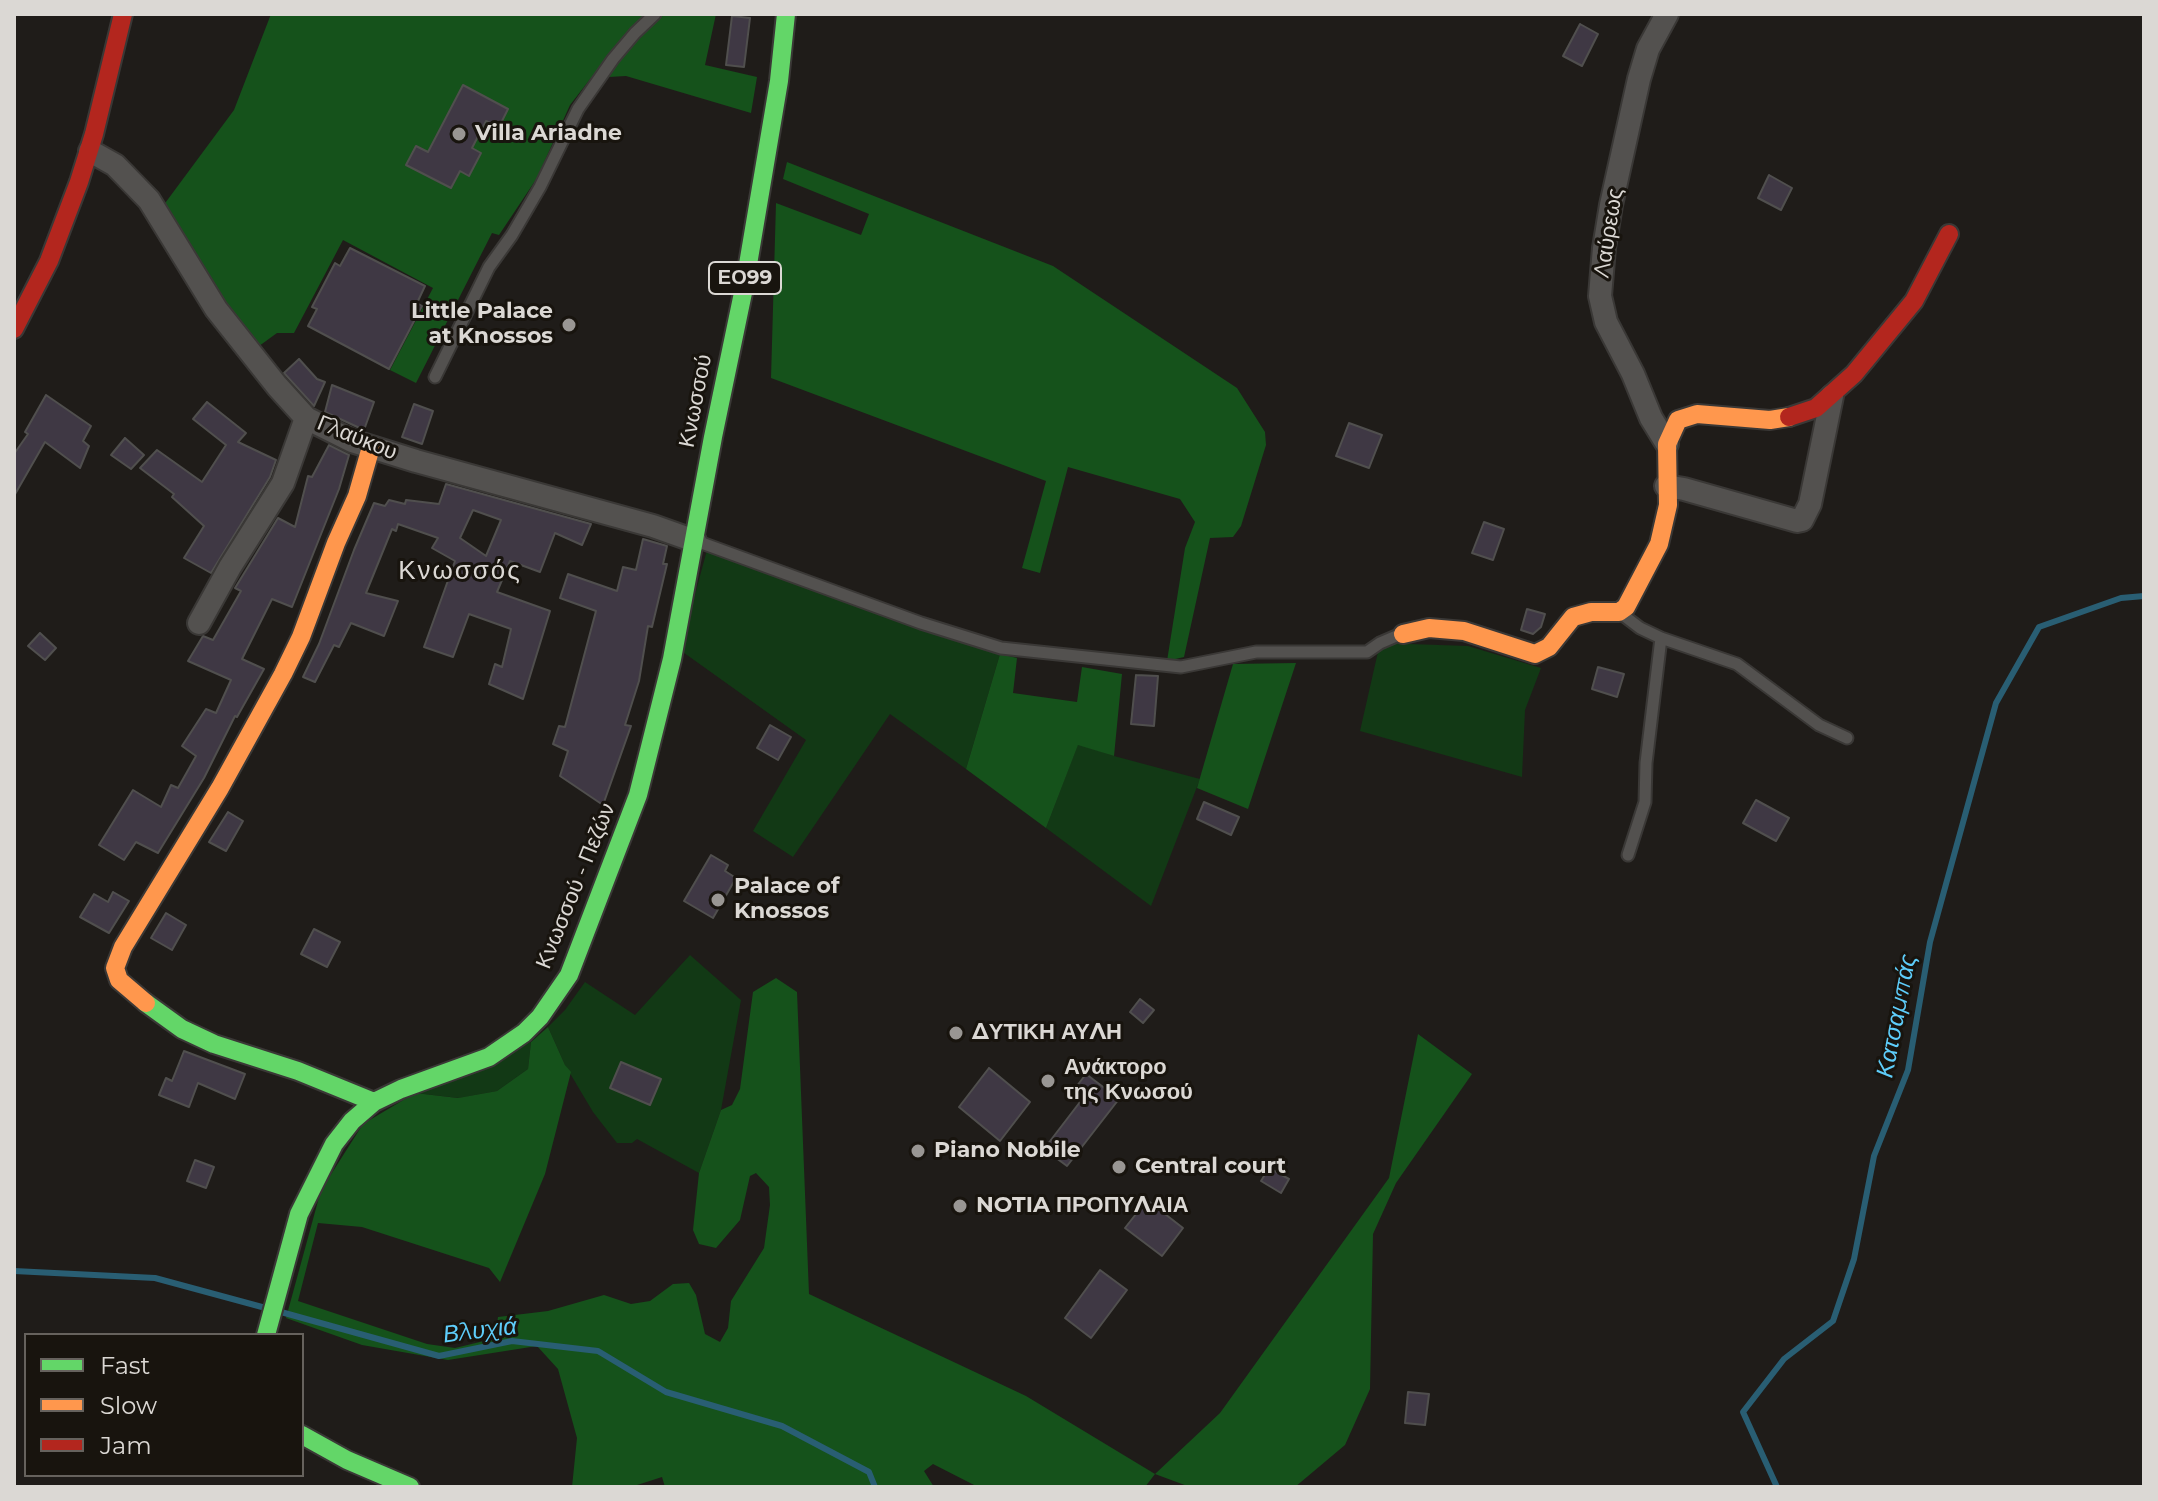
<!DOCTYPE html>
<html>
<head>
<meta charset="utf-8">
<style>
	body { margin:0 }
	#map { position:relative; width:2158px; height:1501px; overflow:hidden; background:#1f1c19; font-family:Montserrat,sans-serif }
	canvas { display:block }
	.frame { position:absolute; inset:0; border:16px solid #dbd8d4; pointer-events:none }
	.legend { position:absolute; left:24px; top:1333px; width:280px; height:144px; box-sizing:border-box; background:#18140e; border:2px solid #66625d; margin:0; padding:10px 14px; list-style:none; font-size:24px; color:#dbd8d4 }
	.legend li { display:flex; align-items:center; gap:16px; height:40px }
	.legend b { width:40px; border:2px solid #66625d }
</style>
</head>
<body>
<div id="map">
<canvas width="2158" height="1501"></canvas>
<div class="frame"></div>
<ul class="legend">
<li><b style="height:10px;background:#63d668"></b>Fast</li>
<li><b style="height:10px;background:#ff974d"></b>Slow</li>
<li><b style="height:10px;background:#b3261e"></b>Jam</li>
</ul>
</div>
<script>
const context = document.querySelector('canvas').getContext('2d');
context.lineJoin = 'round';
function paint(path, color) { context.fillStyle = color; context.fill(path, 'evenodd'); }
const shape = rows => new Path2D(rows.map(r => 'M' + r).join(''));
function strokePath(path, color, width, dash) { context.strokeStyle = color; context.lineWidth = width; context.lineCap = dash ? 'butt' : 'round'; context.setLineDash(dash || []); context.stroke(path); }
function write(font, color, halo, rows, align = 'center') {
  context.font = font + ' Montserrat,sans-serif'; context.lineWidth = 6; context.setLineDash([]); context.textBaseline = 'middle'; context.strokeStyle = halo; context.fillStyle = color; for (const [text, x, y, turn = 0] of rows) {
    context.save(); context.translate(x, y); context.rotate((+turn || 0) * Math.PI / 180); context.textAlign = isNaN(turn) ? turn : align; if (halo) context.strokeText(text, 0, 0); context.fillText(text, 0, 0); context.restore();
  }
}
const green = shape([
	[707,550,842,601,1000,654,966,769,890,714,793,857,753,831,806,740,680,650],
	[1380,643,1468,646,1541,668,1525,710,1522,777,1360,731],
	[1078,744,1114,756,1200,779,1151,906,1046,828],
	[690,955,741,1000,721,1110,699,1173,637,1139,632,1143,617,1143,593,1112,565,1065,548,1027,565,1010,585,982,635,1015],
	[531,1042,528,1069,497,1091,459,1098,415,1093]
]);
const forest = shape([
	[271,14,716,14,705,65,757,77,751,113,626,76,591,78,570,105,537,178,499,235,492,233,416,383,390,370,433,288,343,240,294,333,277,333,255,349,160,210,234,110],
	[787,162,1053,266,1237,388,1265,432,1266,445,1241,526,1233,537,1210,538,1184,657,1167,661,1185,548,1195,522,1180,499,1068,467,1040,573,1022,568,1046,481,771,378,776,203,861,235,869,214,783,179],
	[1000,654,1017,658,1013,693,1077,702,1082,667,1122,674,1114,756,1078,745,1046,828,966,769],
	[1296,663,1248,809,1197,788,1233,664],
	[776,978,797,992,809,1294,1026,1396,1155,1474,1220,1413,1389,1178,1418,1034,1472,1074,1396,1183,1373,1234,1370,1389,1345,1445,1295,1487,1190,1487,1155,1474,1145,1487,978,1487,933,1464,924,1471,934,1487,665,1487,662,1477,631,1487,572,1487,577,1438,558,1369,537,1346,448,1360,362,1345,286,1318,321,1190,363,1124,415,1093,458,1098,497,1091,528,1069,531,1042,548,1027,565,1065,571,1072,545,1174,500,1282,489,1268,362,1227,318,1223,298,1301,427,1344,455,1348,488,1340,496,1332,498,1317,548,1311,604,1295,631,1304,650,1301,673,1284,689,1283,696,1295,705,1334,720,1342,728,1328,731,1301,764,1248,770,1205,769,1187,756,1173,750,1176,740,1220,716,1248,699,1244,693,1230,699,1173,721,1110,732,1105,740,1089,753,992]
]);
const stream = shape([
	[14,1271,155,1278,262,1307],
	[281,1312,439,1356,512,1341,598,1351,666,1392,782,1426,869,1472,875,1487],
	[1777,1487,1743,1412,1784,1359,1833,1321,1854,1259,1874,1156,1908,1070,1930,942,1996,703,2039,627,2121,598,2144,596]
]);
const building = shape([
	[732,16,750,18,744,67,726,65,732,16],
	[1580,24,1598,34,1582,66,1563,56,1580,24],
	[463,85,508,109,499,127,486,121,472,148,481,153,469,176,460,171,451,188,406,165,416,146,428,152,463,85],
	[1769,175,1792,188,1781,210,1758,198,1769,175],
	[350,248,425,286,417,303,422,306,389,369,308,326,317,309,312,307,335,263,340,266,350,248],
	[299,359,317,379,325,382,314,406,284,373,299,359],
	[332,385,374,402,364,430,325,412,332,385],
	[46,395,91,426,83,441,89,446,80,468,45,442,14,496,14,454,28,434,25,432,46,395],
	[207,402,246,433,238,442,276,460,270,477,211,573,184,558,204,526,172,497,174,494,140,468,157,450,202,482,226,445,193,419,207,402],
	[414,404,433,411,422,444,402,437,414,404],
	[1349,423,1382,435,1369,468,1336,456,1349,423],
	[125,438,144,455,131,469,111,455,125,438],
	[329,445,349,455,339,489,292,607,272,599,242,659,264,669,237,717,235,716,204,778,158,853,136,842,124,860,99,845,133,790,161,807,171,785,178,788,196,756,182,746,206,709,216,713,231,680,188,661,203,636,213,640,241,591,235,588,278,518,295,527,308,476,312,477,329,445],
	[446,484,591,524,582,545,555,533,540,572,510,561,497,592,550,611,523,699,489,684,495,664,502,667,511,629,469,614,453,657,424,647,455,561,432,548,438,538,398,524,396,531,392,529,366,593,398,601,384,636,351,623,339,647,334,645,315,682,303,677,319,644,354,550,374,503,385,506,389,500,405,504,406,500,439,504,446,484],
	[473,510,501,520,486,556,460,538,473,510],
	[1484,522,1504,529,1493,560,1472,553,1484,522],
	[643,539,667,546,663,564,667,564,652,627,648,626,639,681,625,725,631,726,603,805,560,776,568,751,553,744,559,726,565,727,596,611,560,598,568,574,617,591,623,567,636,570,643,539],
	[1527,609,1545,614,1541,627,1533,634,1521,630,1527,609],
	[40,633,56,648,45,660,28,646,40,633],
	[1598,667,1624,674,1617,697,1592,689,1598,667],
	[1136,675,1158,676,1154,726,1131,724,1136,675],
	[770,725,791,737,778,760,757,748,770,725],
	[1756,800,1789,818,1776,841,1743,823,1756,800],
	[1204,802,1239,817,1231,835,1197,819,1204,802],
	[228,812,243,821,226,851,209,842,228,812],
	[711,855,728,865,725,871,736,878,713,918,684,901,711,855],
	[113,892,129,901,109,933,80,917,94,894,108,902,113,892],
	[166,913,186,925,172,950,151,938,166,913],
	[314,929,340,942,327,967,301,954,314,929],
	[1140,999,1154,1010,1143,1023,1130,1012,1140,999],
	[184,1051,245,1074,235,1099,198,1083,189,1107,159,1095,166,1078,172,1081,184,1051],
	[621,1062,661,1079,650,1105,610,1088,621,1062],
	[989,1068,1030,1102,1000,1141,959,1107,989,1068],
	[1086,1074,1119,1099,1067,1166,1044,1149,1080,1102,1070,1095,1086,1074],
	[195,1160,214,1167,206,1188,187,1181,195,1160],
	[1269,1168,1289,1179,1281,1193,1261,1181,1269,1168],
	[1147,1200,1183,1228,1162,1256,1125,1228,1147,1200],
	[1100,1270,1127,1290,1091,1338,1065,1318,1100,1270],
	[1408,1392,1429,1394,1425,1425,1405,1423,1408,1392]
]);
const lane = shape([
	[435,377,489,267,512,235,540,187,578,109,613,59,635,33,655,14],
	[699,542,921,623,1001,648,1181,667,1256,652,1367,652,1380,643,1401,634],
	[1623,615,1640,628,1661,638,1737,664,1819,725,1847,738],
	[1628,855,1645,802,1646,763,1661,638]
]);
const street = shape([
	[1667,14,1648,49,1639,79,1611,205,1604,248,1600,296,1606,322,1633,374,1651,418,1667,444],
	[90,151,115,165,149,200,216,309,277,386,306,418,352,441,416,461,653,526,695,541],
	[1666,486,1684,489,1797,521,1802,520,1810,504,1832,396],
	[199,623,230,567,283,483,306,418]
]);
const fast = shape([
	[638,795,672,659,713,437,744,288,779,81,786,14],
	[146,1003,182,1029,214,1044,298,1071,374,1102],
	[266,1335,299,1214,334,1144,352,1121,374,1102,401,1089,489,1057,524,1033,540,1017,569,975,638,795],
	[302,1435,347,1460,410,1487]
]);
const slow = shape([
	[1403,634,1429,628,1464,631,1535,654,1549,647,1573,617,1591,612,1619,612,1626,607,1659,544,1668,505,1667,444,1678,420,1697,414,1770,420,1789,417],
	[146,1003,119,980,115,968,123,947,220,788,283,674,301,637,336,543,357,496,371,447]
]);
const jam = shape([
	[14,329,49,261,79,182,94,134,123,14],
	[1789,417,1816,408,1854,374,1914,301,1949,234]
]);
const markers = [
	[459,134,8,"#999693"],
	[569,325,8,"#999693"],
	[718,900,8,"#999693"],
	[956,1033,8,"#999693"],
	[1048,1081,8,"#999693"],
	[918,1151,8,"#999693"],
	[1119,1167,8,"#999693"],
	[960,1206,8,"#999693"]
];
const shields = [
	[745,278,72]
];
const shieldNames = [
	["ΕΟ99",745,278]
];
const poiNames = [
	["Villa Ariadne",475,134],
	["Little Palace",553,312,"right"],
	["at Knossos",553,337,"right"],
	["Palace of",734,887],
	["Knossos",734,912],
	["ΔΥΤΙΚΗ ΑΥΛΗ",972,1033],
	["Ανάκτορο",1064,1068],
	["της Κνωσού",1064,1093],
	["Piano Nobile",934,1151],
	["Central court",1135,1167],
	["NOTIA ΠΡΟΠΥΛΑΙΑ",976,1206]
];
const streetNames = [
	["Λαύρεως",1609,233,-81],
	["Κνωσσού",696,401,-79],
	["Γλαύκου",357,438,22],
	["Κνωσσού - Πεζών",576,886,-68]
];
const waterNames = [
	["Κατσαμπάς",1897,1016,-79],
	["Βλυχιά",480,1331,-7]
];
const quarterNames = [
	["Κνωσσός",460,571]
];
paint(green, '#123915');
paint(forest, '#15521b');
strokePath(stream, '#295e73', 6);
paint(building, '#3f3844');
strokePath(building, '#504f4e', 2);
strokePath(lane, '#3a3836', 15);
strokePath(street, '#3a3836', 26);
strokePath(fast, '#3a3836', 22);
strokePath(slow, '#3a3836', 22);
strokePath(jam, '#3a3836', 22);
strokePath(lane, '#53514f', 11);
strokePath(street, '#53514f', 22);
strokePath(fast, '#63d668', 18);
strokePath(slow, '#ff974d', 18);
strokePath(jam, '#b3261e', 18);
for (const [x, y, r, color] of markers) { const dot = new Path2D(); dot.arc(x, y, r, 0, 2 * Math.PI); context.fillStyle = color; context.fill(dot); strokePath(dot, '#18140e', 3); }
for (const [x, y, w] of shields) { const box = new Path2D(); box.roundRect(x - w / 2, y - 16, w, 32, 6); context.fillStyle = '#18140e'; context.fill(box); strokePath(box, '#dbd8d4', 2); }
write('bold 20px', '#dbd8d4', null, shieldNames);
write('bold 22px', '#dbd8d4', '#18140e', poiNames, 'left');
write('22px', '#dbd8d4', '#18140e', streetNames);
write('italic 24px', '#5ecdfa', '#18140e', waterNames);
context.letterSpacing = '2px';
write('26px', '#dbd8d4', '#18140e', quarterNames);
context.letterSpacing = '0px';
</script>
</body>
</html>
